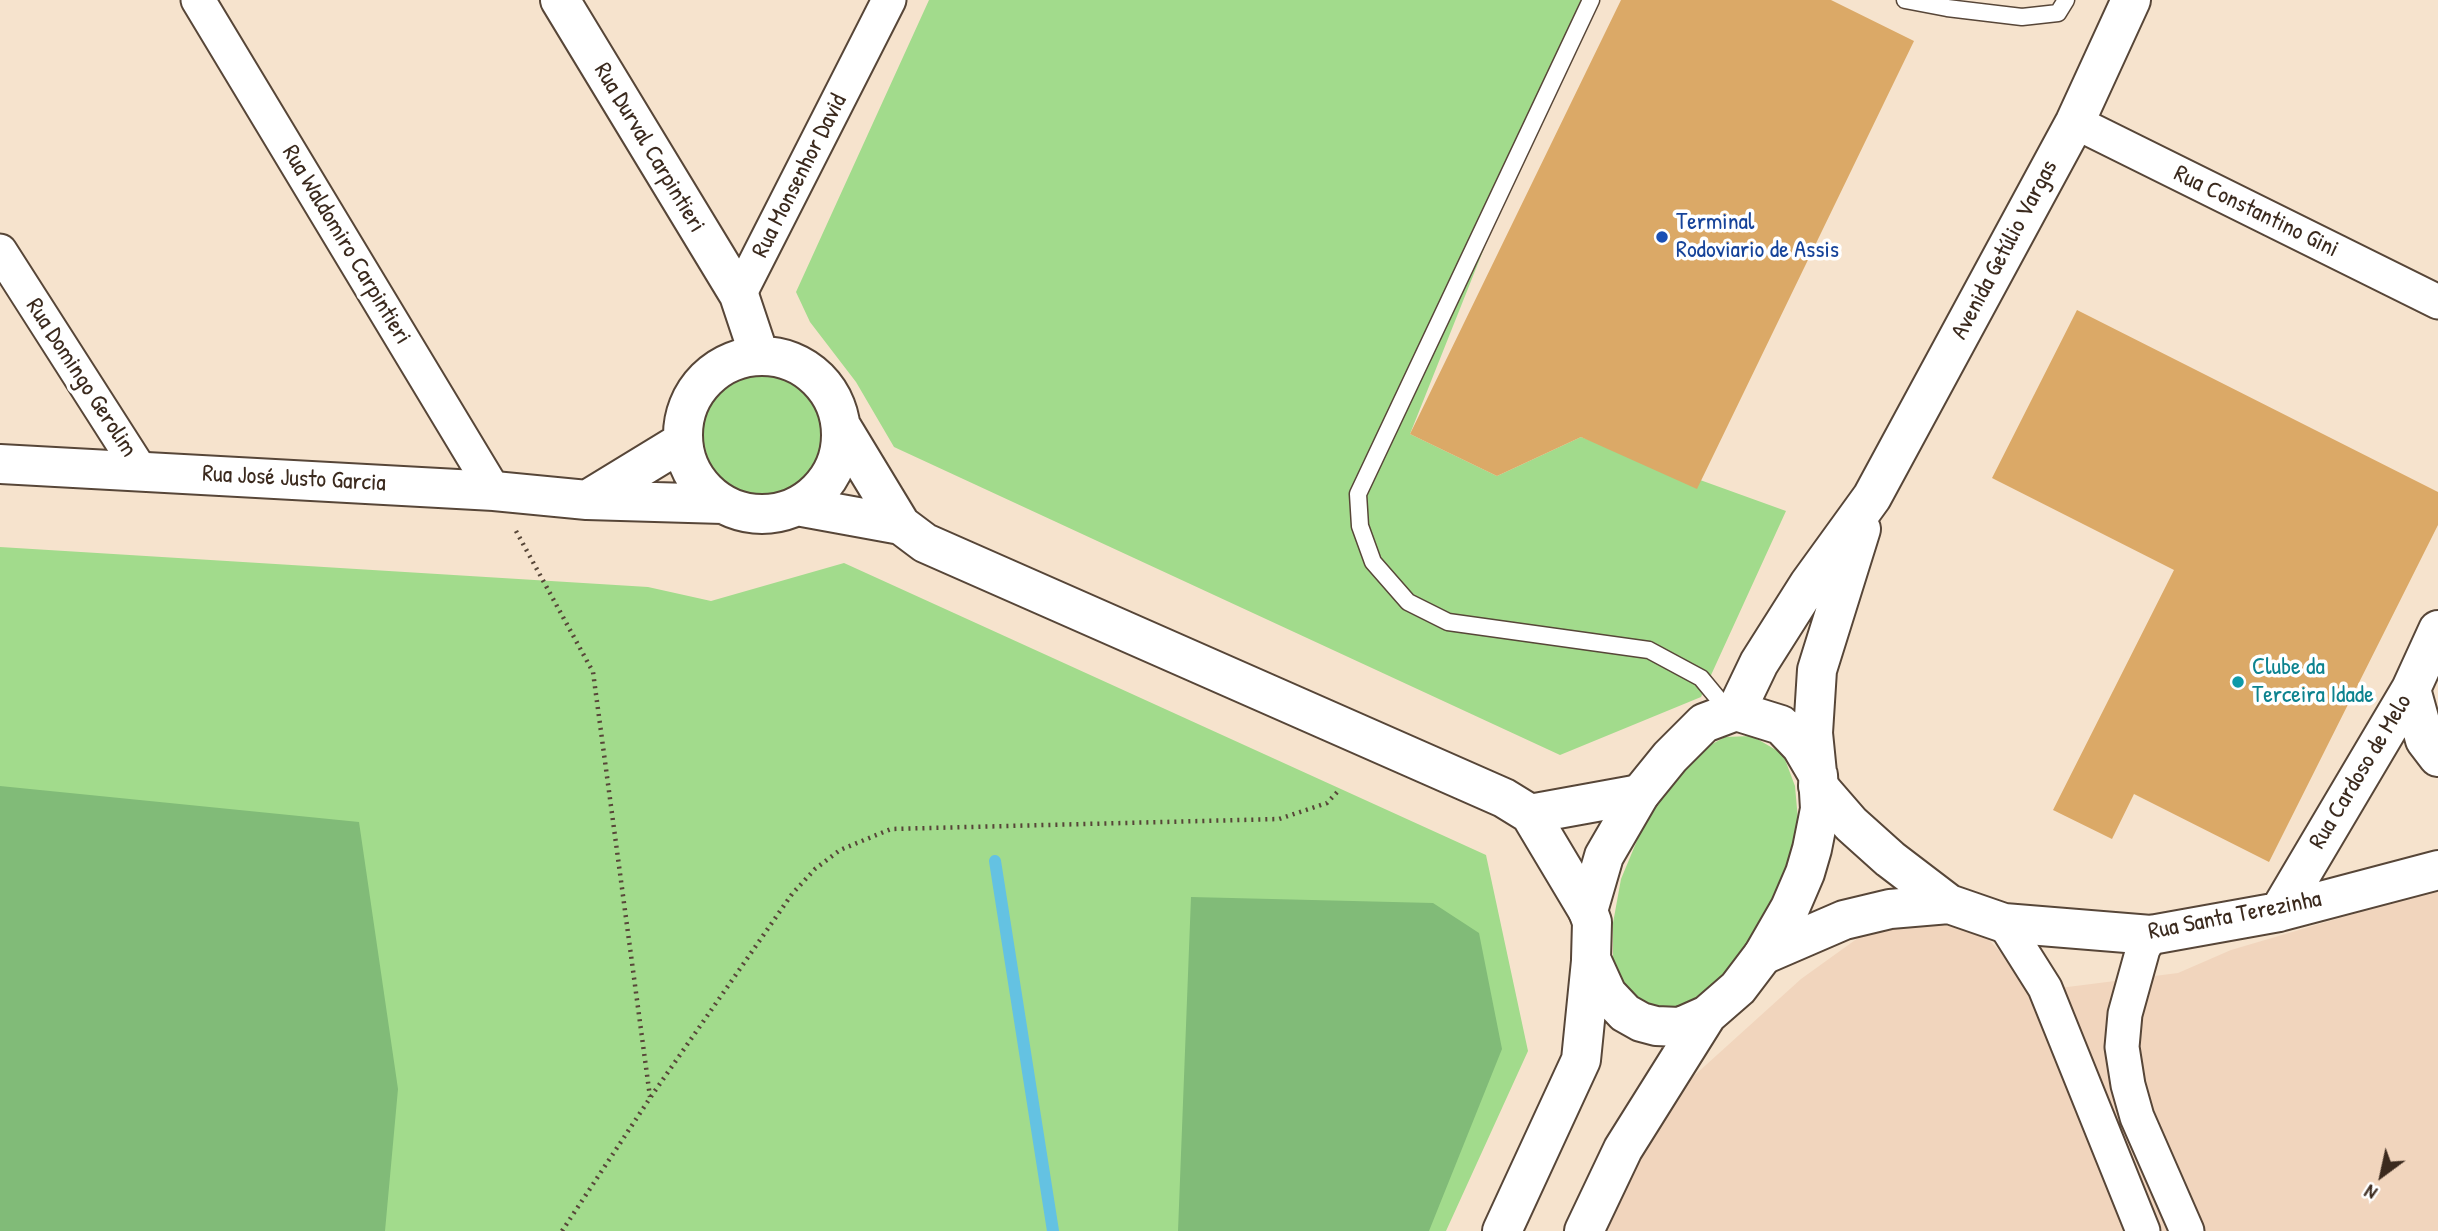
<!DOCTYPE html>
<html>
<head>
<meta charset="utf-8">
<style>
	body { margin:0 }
	#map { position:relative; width:2438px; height:1231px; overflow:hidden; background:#f6e3cd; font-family:"Patrick Hand",sans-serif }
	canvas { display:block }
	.north { position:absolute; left:2347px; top:1140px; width:70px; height:70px; -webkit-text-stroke:5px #fff; paint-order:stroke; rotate:213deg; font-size:19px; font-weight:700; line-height:28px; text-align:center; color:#3b2a1e }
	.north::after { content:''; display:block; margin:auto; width:24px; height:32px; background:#3b2a1e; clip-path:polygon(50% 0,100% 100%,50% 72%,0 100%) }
</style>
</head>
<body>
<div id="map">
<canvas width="2438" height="1231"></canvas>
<div class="north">N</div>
</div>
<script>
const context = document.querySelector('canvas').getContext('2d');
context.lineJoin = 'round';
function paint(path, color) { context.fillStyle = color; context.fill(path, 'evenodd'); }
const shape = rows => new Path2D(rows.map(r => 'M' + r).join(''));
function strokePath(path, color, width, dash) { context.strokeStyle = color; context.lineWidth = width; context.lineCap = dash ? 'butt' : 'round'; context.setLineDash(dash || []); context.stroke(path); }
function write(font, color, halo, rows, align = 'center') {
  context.font = font + ' "Patrick Hand",sans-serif'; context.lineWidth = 7; context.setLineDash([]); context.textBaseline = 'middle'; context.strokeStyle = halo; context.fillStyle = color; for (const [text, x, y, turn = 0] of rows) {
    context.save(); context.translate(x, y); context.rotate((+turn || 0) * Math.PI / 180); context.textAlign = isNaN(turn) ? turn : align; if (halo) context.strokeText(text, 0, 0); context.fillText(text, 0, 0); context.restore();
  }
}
const built = shape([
	[2438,889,2438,1231,1605,1231,1665,1102,1801,979,1883,920,1979,929,2036,991,2178,973,2231,950]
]);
const green = shape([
	[929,0,1583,0,1410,434,1497,476,1581,437,1786,511,1701,697,1560,755,894,447,856,382,810,322,796,292],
	[775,369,819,395,831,445,805,488,756,500,712,474,699,425,726,381],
	[0,547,648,587,711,601,844,563,1486,855,1528,1051,1446,1231,0,1231],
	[1752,736,1783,754,1795,786,1798,820,1794,853,1782,883,1744,954,1701,999,1684,1007,1665,1009,1642,1002,1622,988,1613,964,1613,923,1621,879,1641,831,1656,799,1703,749,1725,737]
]);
const forest = shape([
	[0,786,359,822,398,1089,385,1231,0,1231],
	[1191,897,1433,903,1479,933,1502,1049,1429,1231,1178,1231]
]);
const stream = shape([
	[995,861,1053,1231]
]);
const building = shape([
	[1621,0,1831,0,1914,41,1697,489,1581,437,1497,476,1410,434],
	[2077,310,2438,492,2438,525,2269,862,2134,794,2112,839,2053,810,2174,570,1992,478]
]);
const path = shape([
	[516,531,593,672,650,1097],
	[562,1231,650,1098,792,894,815,869,840,850,891,829,1279,819,1327,803,1340,789]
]);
const service = shape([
	[1591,0,1358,494,1360,526,1373,562,1408,602,1448,622,1649,650,1701,678,1730,713],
	[1905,0,1947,8,2022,17,2058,13,2066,0]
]);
const minor = shape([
	[198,0,494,491],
	[2075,122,2438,302],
	[0,251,140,470],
	[739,295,889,0],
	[2004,923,2045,988,2143,1231],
	[2151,935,2143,949,2125,1014,2122,1047,2128,1085,2137,1117,2187,1231]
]);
const tertiary = shape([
	[560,0,739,295,759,355],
	'683 435a79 79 0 1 1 158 0a79 79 0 1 1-158 0Z',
	[841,426,901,525,925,543,1504,798,1530,814,1588,911],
	[0,464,494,491,587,500,723,504],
	[587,500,682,442],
	[797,506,901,525],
	[2411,689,2425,740,2438,757],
	[1818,786,1851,824,1890,859,1949,904,2004,923,2151,935,2279,912,2438,870],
	[1530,814,1640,794],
	[2279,912,2411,689,2438,630],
	[1763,955,1844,920,1890,909,1949,904]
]);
const secondary = shape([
	[1736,711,1781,725,1801,746,1818,775,1820,809,1812,849,1805,873,1790,908,1763,955,1738,988,1707,1015,1680,1027,1656,1026,1641,1022,1625,1013,1607,994,1591,959,1592,922,1588,911,1604,856,1640,794,1670,757,1704,723,1736,711],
	[1736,711,1759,663,1809,584,1872,497,2075,122,2131,0],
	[1817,773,1813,733,1817,670,1861,529],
	[1502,1231,1581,1060,1591,961],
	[1584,1231,1623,1149,1707,1015]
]);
const markers = [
	[1662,237,7,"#1a4fb4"],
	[2238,682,7,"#0f9aa8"]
];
const streetNames = [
	["Rua Durval Carpintieri",649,148,59],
	["Rua Monsenhor David",800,176,-63],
	["Rua Constantino Gini",2256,212,26],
	["Rua Waldomiro Carpintieri",346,245,59],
	["Avenida Getúlio Vargas",2005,250,-62],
	["Rua Domingo Gerolim",81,378,57],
	["Rua José Justo Garcia",294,479,3],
	["Rua Cardoso de Melo",2361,772,-59],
	["Rua Santa Terezinha",2235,916,-11]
];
const transitNames = [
	["Terminal",1676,223],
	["Rodoviario de Assis",1676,251]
];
const cultureNames = [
	["Clube da",2252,668],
	["Terceira Idade",2252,696]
];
paint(built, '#f1d5bd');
paint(green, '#a2db8c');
paint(forest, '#81bb78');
strokePath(stream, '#64c2e2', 12);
paint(building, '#dba967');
strokePath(service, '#574638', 19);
strokePath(minor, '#574638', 37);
strokePath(tertiary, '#574638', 42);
strokePath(secondary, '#574638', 42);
strokePath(path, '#574638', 4.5, [2, 5]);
strokePath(service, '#fff', 16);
strokePath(minor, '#fff', 33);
strokePath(tertiary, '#fff', 38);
strokePath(secondary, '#fff', 38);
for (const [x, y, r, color] of markers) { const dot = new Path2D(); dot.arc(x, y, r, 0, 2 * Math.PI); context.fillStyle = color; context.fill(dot); strokePath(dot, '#fff', 2.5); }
write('24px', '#3b2a1e', '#fff', streetNames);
write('24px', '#164399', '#fff', transitNames, 'left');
write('24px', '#0d838f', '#fff', cultureNames, 'left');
</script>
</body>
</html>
